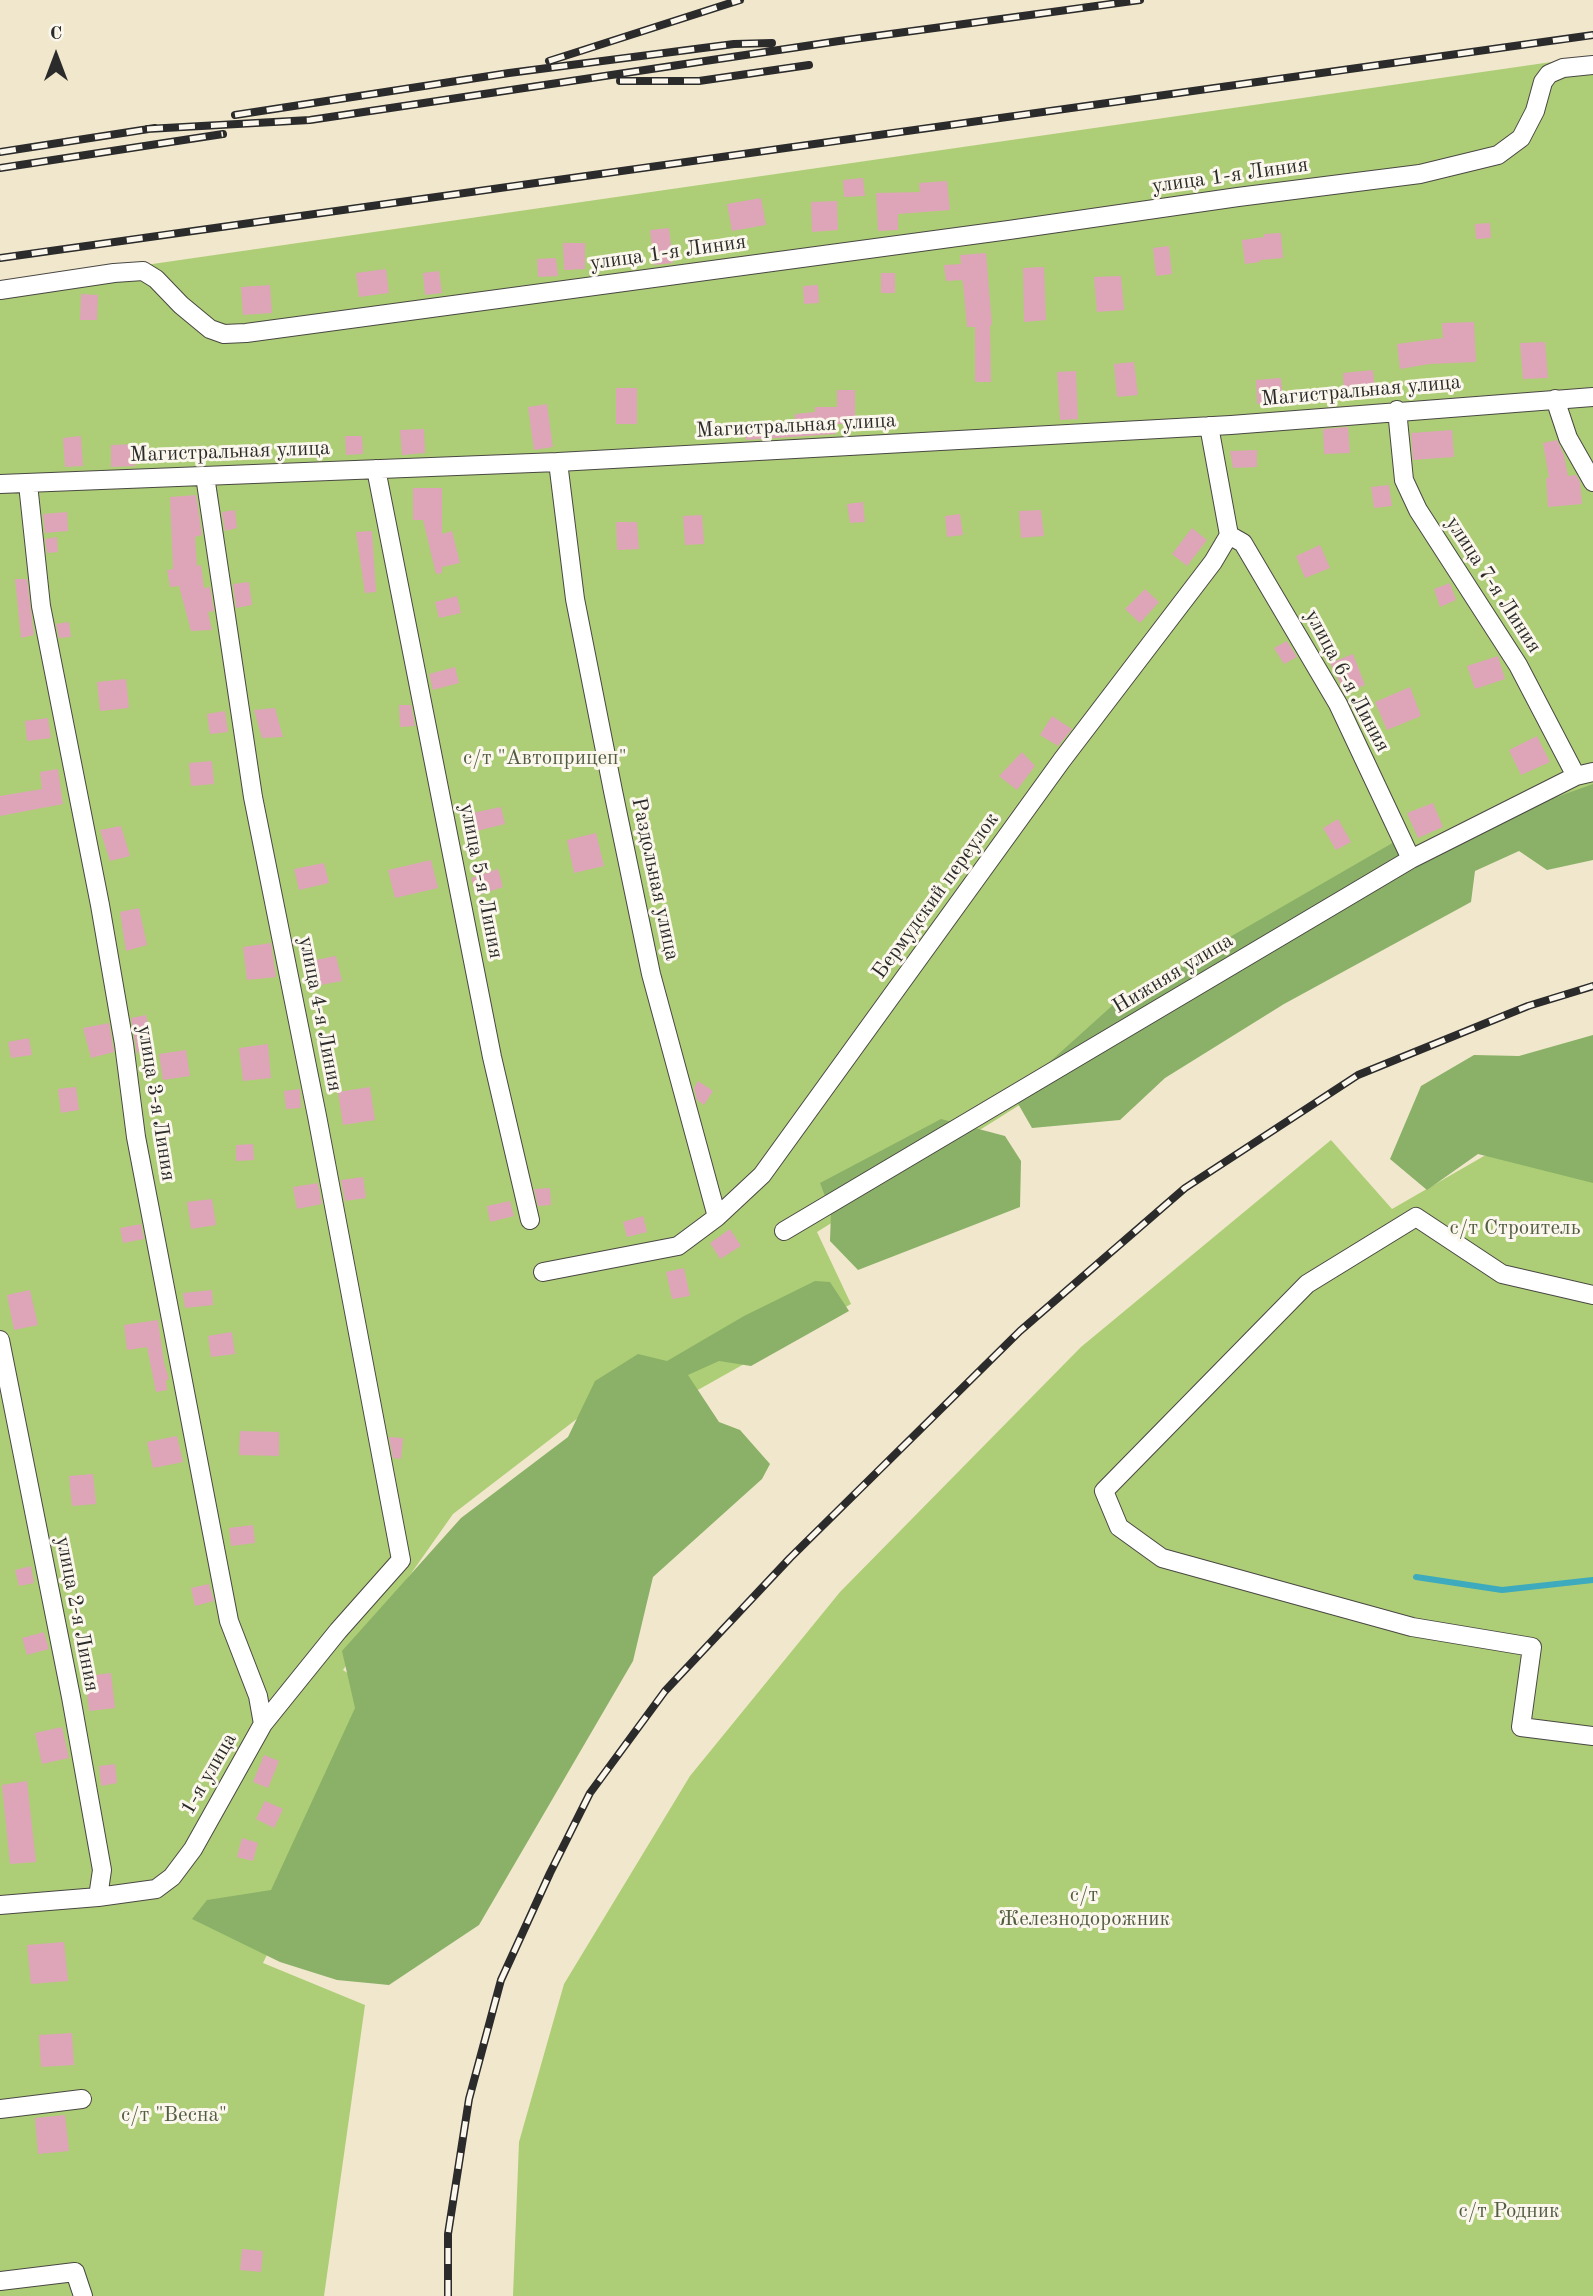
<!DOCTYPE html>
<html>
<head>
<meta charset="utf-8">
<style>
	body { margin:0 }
	#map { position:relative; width:1593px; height:2296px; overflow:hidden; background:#f1e7cd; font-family:"Old Standard TT",serif }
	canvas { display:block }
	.north { position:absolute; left:21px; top:21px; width:70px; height:70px; -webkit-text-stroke:5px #fbf7ec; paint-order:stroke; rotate:0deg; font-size:19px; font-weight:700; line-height:28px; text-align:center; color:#2b2b2b }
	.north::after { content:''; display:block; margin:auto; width:24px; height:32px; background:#2b2b2b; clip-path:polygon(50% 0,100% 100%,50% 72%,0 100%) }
</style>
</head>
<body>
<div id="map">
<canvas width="1593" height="2296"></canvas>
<div class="north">С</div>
</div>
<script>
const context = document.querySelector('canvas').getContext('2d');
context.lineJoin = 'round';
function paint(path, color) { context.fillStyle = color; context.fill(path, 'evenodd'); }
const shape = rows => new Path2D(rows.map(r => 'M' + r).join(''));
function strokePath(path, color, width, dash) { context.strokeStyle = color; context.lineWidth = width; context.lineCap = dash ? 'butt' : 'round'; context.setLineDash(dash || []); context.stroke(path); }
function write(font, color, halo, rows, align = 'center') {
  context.font = font + ' "Old Standard TT",serif'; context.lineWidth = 6; context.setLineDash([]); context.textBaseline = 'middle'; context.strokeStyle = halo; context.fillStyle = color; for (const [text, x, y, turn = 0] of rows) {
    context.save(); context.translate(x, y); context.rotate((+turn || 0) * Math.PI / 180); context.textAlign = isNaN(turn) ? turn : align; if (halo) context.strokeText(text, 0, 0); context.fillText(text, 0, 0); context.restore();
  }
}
const green = shape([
	[1593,56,1593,829,1407,862,817,1232,851,1304,696,1391,617,1388,453,1514,343,1670,390,1701,263,1963,365,2005,324,2296,0,2296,0,286],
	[1593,1133,1593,2296,513,2296,519,2142,564,1984,690,1776,840,1592,1081,1347,1331,1140,1392,1209,1484,1156]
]);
const forest = shape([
	[1593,784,1593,860,1547,870,1519,851,1475,871,1471,902,1284,1004,1165,1078,1120,1120,1032,1128,1013,1095,1114,1004,1401,838,1417,853,1487,832,1498,818],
	[1593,1035,1593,1183,1478,1154,1427,1190,1390,1159,1421,1086,1474,1055,1519,1056],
	[941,1119,1005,1136,1021,1161,1020,1207,858,1270,830,1241,831,1212,820,1183],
	[815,1281,830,1282,849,1311,751,1366,719,1361,688,1375,719,1422,740,1430,770,1464,762,1479,653,1577,633,1661,479,1925,389,1985,337,1980,280,1962,192,1919,207,1900,271,1890,355,1708,342,1651,461,1518,568,1437,595,1381,638,1354,667,1361,744,1316]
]);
const stream = shape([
	[1416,1577,1502,1590,1593,1580]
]);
const building = shape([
	[863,178,865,196,844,197,843,180],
	[947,181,950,210,898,214,898,230,878,231,876,193,920,192,919,183],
	[761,198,766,225,732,231,727,204],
	[837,201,838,230,812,232,811,202],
	[1490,223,1491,238,1476,239,1475,224],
	[669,228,673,263,654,265,650,230],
	[1281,233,1283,258,1260,260,1260,262,1245,264,1242,240,1264,237,1264,234],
	[563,243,585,243,585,269,564,270],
	[1169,246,1172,274,1156,276,1153,248],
	[986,253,992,325,990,325,991,382,975,382,975,327,967,327,963,284,962,280,946,281,944,265,961,264,960,255],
	[556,258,558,276,538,277,537,259],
	[1044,267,1046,320,1024,322,1023,268],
	[386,269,389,293,359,297,356,273],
	[439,271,442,293,425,295,423,273],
	[881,273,895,273,895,293,881,293],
	[1121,276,1124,310,1097,312,1094,277],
	[270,285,272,313,243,315,241,287],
	[818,285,819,303,804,304,803,286],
	[81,294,98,295,97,320,80,320],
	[1474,322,1476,362,1429,364,1400,369,1397,344,1443,338,1442,323],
	[1545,342,1548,378,1523,379,1520,343],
	[1134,362,1138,395,1117,397,1114,364],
	[1373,370,1375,391,1344,394,1343,373],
	[1076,371,1078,419,1060,420,1057,372],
	[1281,378,1283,402,1257,404,1256,380],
	[616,388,637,388,637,424,616,424],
	[837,390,855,390,855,424,835,424,836,434,746,440,745,425,795,423,795,414,815,412,815,407,837,407],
	[547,404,553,447,534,450,528,407],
	[1348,427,1350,453,1324,454,1323,429],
	[424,429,425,453,402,455,400,430],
	[1452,430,1454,457,1413,460,1411,433],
	[81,436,83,466,65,467,63,438],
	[345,436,362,436,363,454,346,455],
	[1557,440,1564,455,1568,476,1576,475,1580,482,1582,504,1548,507,1546,478,1549,478,1543,443],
	[135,444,135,466,111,467,111,445],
	[1257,450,1257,467,1233,468,1230,451],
	[1389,485,1392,506,1374,508,1371,487],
	[413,488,442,488,442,534,452,531,460,563,442,567,442,573,436,574,423,520,413,520],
	[196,495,202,535,195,537,197,566,201,565,204,588,210,587,214,611,208,612,212,630,191,631,179,586,170,587,167,570,173,569,170,497],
	[863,502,865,522,850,523,847,504],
	[235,510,237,528,225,531,222,512],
	[1041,510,1044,536,1021,538,1019,511],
	[67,512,68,531,45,533,43,514],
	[960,514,963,535,947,537,945,516],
	[702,515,704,544,685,545,683,516],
	[616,522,637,522,639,549,617,550],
	[1192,528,1207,540,1187,566,1172,554],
	[372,531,376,592,365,593,356,532],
	[57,537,58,552,47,553,45,539],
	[1320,545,1330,568,1305,578,1296,556],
	[15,579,27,579,34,635,21,638],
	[249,582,252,605,236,608,233,584],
	[1450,583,1456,600,1440,607,1434,589],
	[1145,589,1159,602,1140,623,1125,609],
	[457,596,461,613,439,618,435,602],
	[69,622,71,637,59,638,56,624],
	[1287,641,1297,657,1284,664,1274,648],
	[1353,654,1365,685,1345,693,1330,663],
	[1498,656,1505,679,1475,689,1467,666],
	[455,667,459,683,433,690,429,674],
	[126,679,129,708,100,711,97,682],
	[1410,687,1421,716,1387,730,1375,702],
	[399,705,411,705,415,726,400,727],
	[275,708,283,737,262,738,254,710],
	[225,711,228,732,210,734,207,714],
	[1052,716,1072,729,1058,746,1040,735],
	[48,718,51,738,27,741,25,721],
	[1537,736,1550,762,1521,775,1509,750],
	[1022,752,1035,766,1017,790,999,776],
	[212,761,214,784,191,786,189,763],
	[58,769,63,804,0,816,0,796,42,789,40,772],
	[1433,803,1443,827,1418,838,1407,813],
	[501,807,505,824,477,831,472,813],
	[1338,819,1351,842,1336,850,1323,828],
	[121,826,130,856,110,861,100,830],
	[596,833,604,866,574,873,567,840],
	[431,860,438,888,395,898,388,870],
	[324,863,329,883,299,890,294,869],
	[498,869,503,887,476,896,471,878],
	[139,908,147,945,126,951,120,912],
	[271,943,276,977,247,980,243,947],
	[336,956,342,981,315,986,310,961],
	[146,1015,154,1049,137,1053,131,1018],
	[109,1023,114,1052,91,1058,83,1028],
	[29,1038,32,1055,11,1058,8,1042],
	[268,1044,271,1078,243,1081,239,1048],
	[186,1050,190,1076,163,1080,159,1054],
	[698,1081,713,1091,704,1105,697,1100,694,1088],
	[76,1087,79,1110,61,1113,58,1089],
	[370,1087,375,1120,343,1125,338,1092],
	[300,1089,301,1108,286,1109,284,1091],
	[253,1144,254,1160,236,1161,236,1145],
	[363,1177,366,1198,345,1201,341,1180],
	[318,1183,322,1204,297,1209,293,1187],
	[550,1188,551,1205,538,1206,534,1189],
	[212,1199,216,1225,191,1229,187,1202],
	[510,1201,514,1216,490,1222,487,1206],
	[643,1216,647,1232,627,1237,623,1222],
	[141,1224,144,1239,123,1243,120,1228],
	[730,1229,741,1246,720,1259,710,1243],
	[684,1268,690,1296,672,1299,666,1272],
	[30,1290,38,1325,14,1330,7,1295],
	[212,1290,213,1305,185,1308,183,1293],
	[158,1320,164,1363,169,1379,166,1380,167,1390,156,1392,147,1347,127,1350,124,1325],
	[232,1332,235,1354,211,1357,208,1336],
	[240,1431,279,1432,279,1456,239,1455],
	[177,1436,183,1462,153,1468,147,1442],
	[389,1437,403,1438,401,1459,393,1458],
	[93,1474,96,1504,72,1506,69,1476],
	[253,1525,255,1543,231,1546,229,1528],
	[31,1566,34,1583,19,1586,15,1570],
	[209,1584,214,1601,195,1606,191,1588],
	[44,1632,49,1649,27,1655,22,1638],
	[111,1673,115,1708,89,1711,85,1676],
	[62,1727,69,1758,42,1764,35,1733],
	[264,1755,279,1761,268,1788,253,1782],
	[115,1764,117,1783,101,1786,99,1766],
	[27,1781,36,1862,10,1864,2,1785],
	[265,1801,283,1809,274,1828,256,1819],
	[242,1838,258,1843,253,1861,237,1857],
	[64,1942,68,1981,31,1984,27,1945],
	[72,2033,74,2065,41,2067,39,2035],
	[65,2115,69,2151,38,2154,35,2118],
	[242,2249,263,2251,261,2272,240,2270]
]);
const street = shape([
	[0,290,114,273,143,271,156,279,181,305,210,329,224,334,246,333,1009,230,1238,197,1420,174,1498,155,1521,138,1535,111,1543,82,1549,74,1563,68,1593,65],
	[1555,399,1568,438,1593,482],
	[1397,410,1404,480,1418,510,1518,665,1576,776],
	[558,462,575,599,613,791,651,974,717,1217],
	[376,469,492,1057,530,1220],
	[0,484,558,462,1068,434,1231,425,1593,397],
	[28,484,41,606,100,905,124,1044,136,1137,229,1621,258,1696,263,1724],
	[1229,535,1243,543,1338,704,1411,859],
	[784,1231,1411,859,1576,776,1593,772],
	[543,1272,678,1246,717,1217,762,1175,1062,760,1213,562,1229,535,1209,426],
	[1593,1295,1502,1274,1416,1217,1307,1284,1104,1491,1119,1527,1162,1558,1412,1627,1532,1647,1521,1727,1593,1736],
	[0,1340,71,1697,102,1870,98,1897],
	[0,1905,98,1897,156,1889,172,1877,193,1849,263,1724,338,1631,401,1560,317,1116,253,797,205,476],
	[0,2109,82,2099],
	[0,2281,75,2272,83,2296]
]);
const rail = shape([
	[549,61,740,0],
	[620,81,699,81,809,65],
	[235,115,509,73,734,44,772,43],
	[147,129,310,120,839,41,1140,0],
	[0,152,155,128],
	[0,168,223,134],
	[0,258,1593,35],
	[448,2296,448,2234,469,2099,501,1980,550,1873,590,1793,665,1691,790,1558,1020,1331,1185,1188,1358,1075,1528,1006,1593,986]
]);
const streetNames = [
	["улица 1-я Линия",1230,176,-8],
	["улица 1-я Линия",668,253,-8],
	["Магистральная улица",1361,391,-5],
	["Магистральная улица",796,426,-3],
	["Магистральная улица",230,452,-2],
	["улица 7-я Линия",1493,585,57],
	["улица 6-я Линия",1347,681,62],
	["Раздольная улица",655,879,78],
	["улица 5-я Линия",481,881,79],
	["Бермудский переулок",936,896,-54],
	["Нижняя улица",1173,974,-31],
	["улица 4-я Линия",320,1014,79],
	["улица 3-я Линия",156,1103,81],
	["улица 2-я Линия",77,1614,79],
	["1-я улица",209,1774,-60]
];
const parkNames = [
	["с/т \"Автоприцеп\"",545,758],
	["с/т Строитель",1515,1228],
	["с/т",1084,1895],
	["Железнодорожник",1084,1919],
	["с/т \"Весна\"",174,2115],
	["с/т Родник",1509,2211]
];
paint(green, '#adce76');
paint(forest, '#8ab167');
strokePath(stream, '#3daabd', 6);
paint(building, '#dea5b9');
strokePath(street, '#494743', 20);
strokePath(street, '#fff', 18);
strokePath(rail, '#2b2b2b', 8);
strokePath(rail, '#fbf7ec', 5, [16]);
write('21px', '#2b2b2b', '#fbf7ec', streetNames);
write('21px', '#525c42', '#fbf7ec', parkNames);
</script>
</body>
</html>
